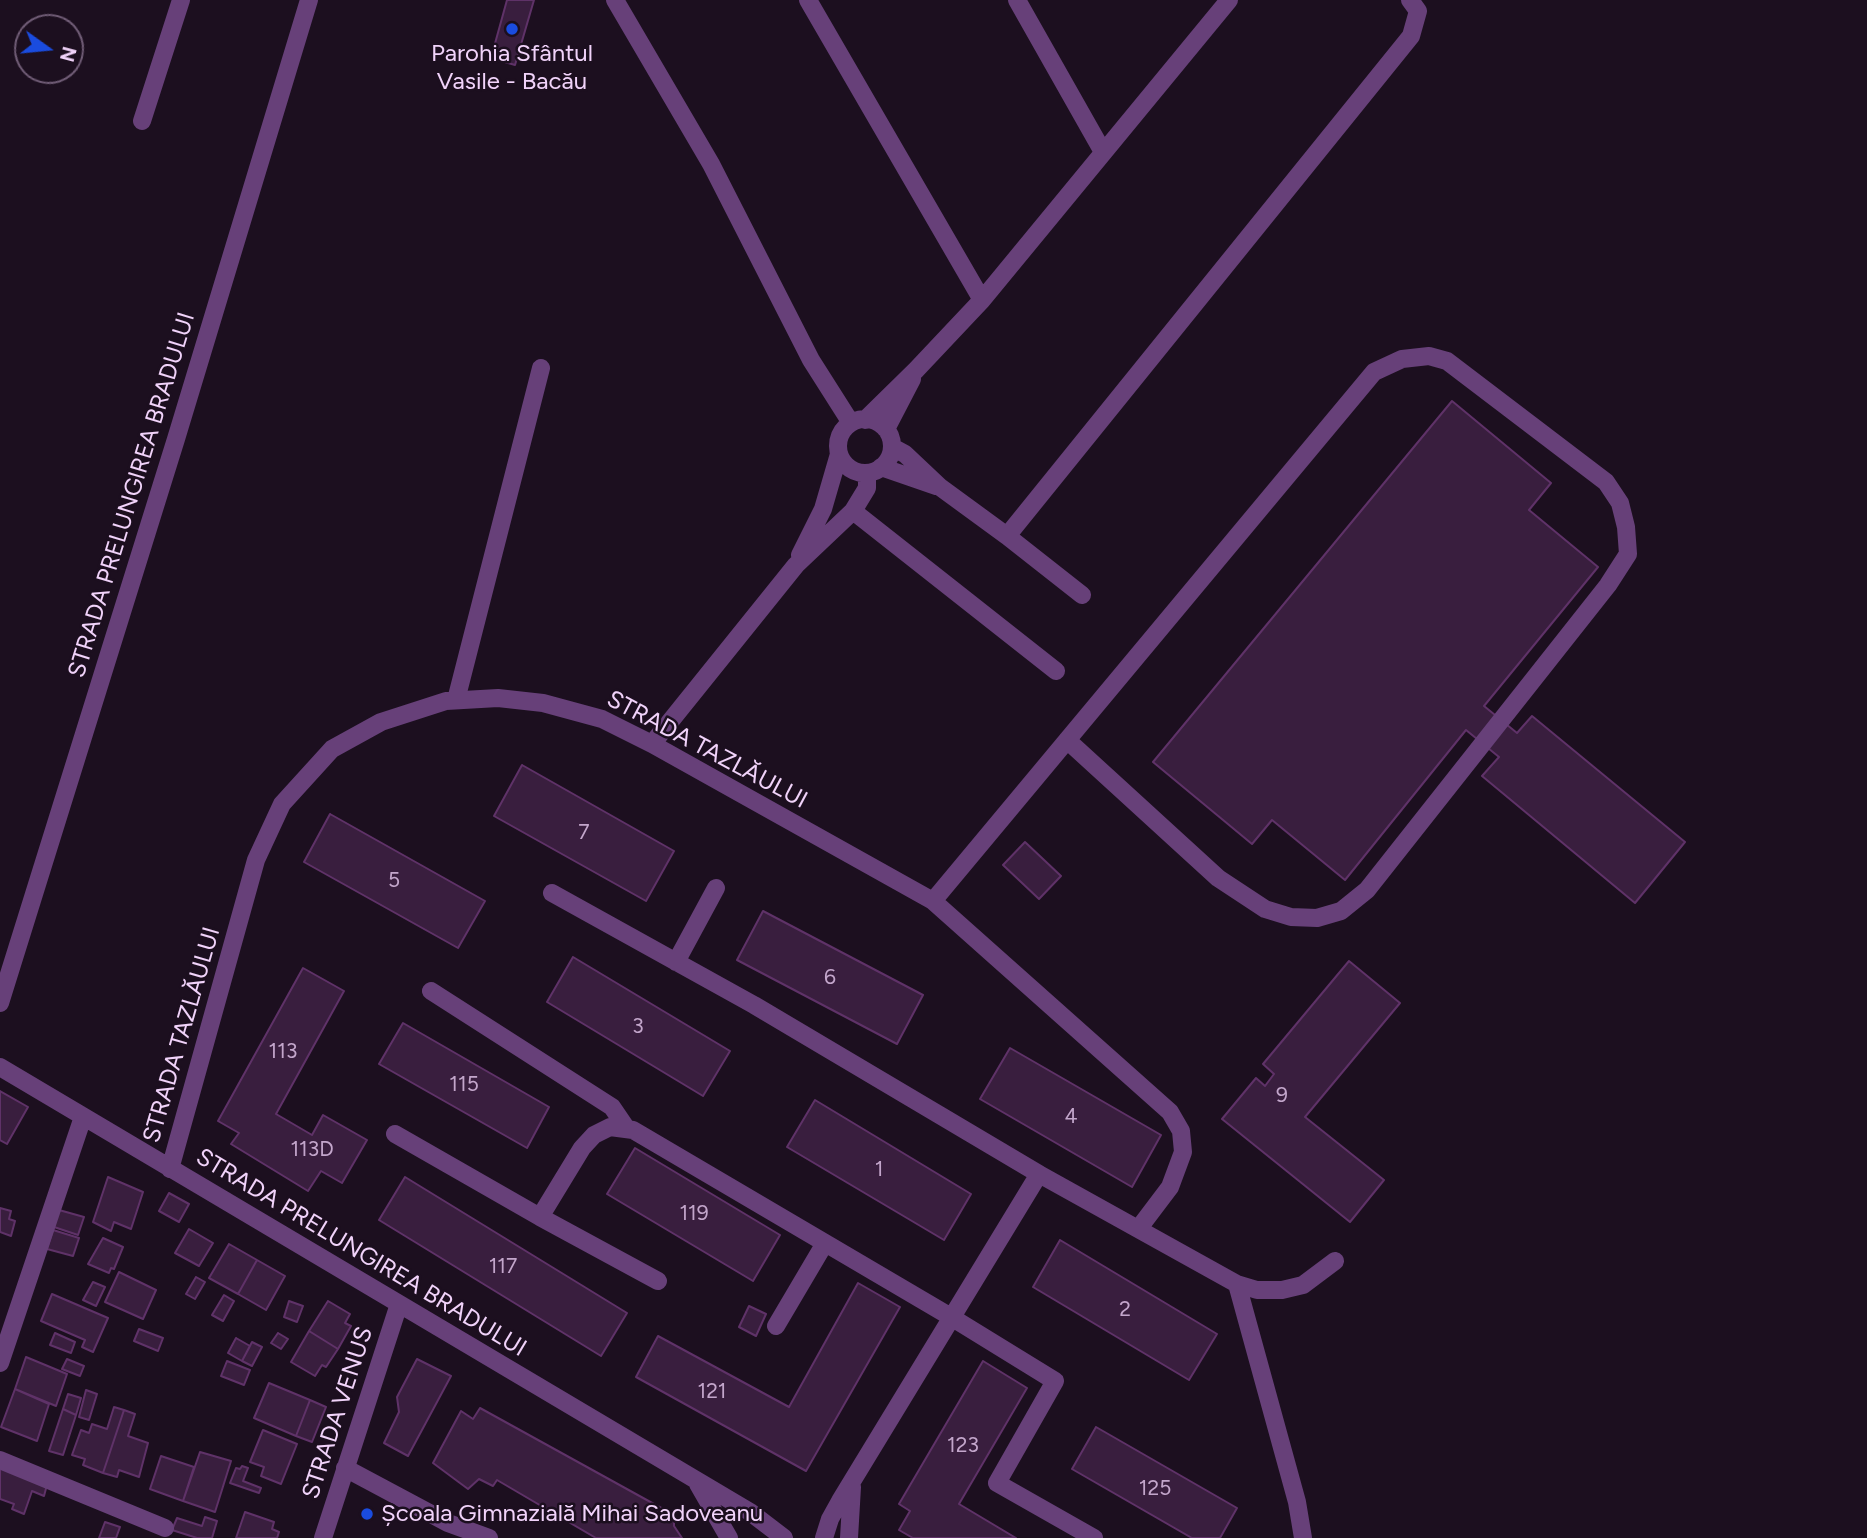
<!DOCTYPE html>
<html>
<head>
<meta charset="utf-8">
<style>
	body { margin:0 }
	#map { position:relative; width:1867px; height:1538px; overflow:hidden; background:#1c0f1f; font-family:Figtree,sans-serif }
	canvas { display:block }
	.north { position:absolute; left:14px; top:14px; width:70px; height:70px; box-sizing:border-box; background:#1c0f1f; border:2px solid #715d77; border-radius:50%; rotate:105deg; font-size:19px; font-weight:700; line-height:28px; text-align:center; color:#f1d3fa }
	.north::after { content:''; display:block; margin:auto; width:24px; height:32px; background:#1a4cdf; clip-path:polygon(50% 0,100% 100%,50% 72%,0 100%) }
</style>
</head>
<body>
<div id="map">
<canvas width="1867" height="1538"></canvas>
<div class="north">N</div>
</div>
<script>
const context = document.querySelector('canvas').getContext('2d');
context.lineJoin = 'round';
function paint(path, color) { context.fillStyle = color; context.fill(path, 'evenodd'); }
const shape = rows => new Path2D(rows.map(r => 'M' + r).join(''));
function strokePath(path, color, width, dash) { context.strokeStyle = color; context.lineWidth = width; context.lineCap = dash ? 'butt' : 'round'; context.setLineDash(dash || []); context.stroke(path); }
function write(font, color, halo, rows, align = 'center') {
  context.font = font + ' Figtree,sans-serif'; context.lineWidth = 5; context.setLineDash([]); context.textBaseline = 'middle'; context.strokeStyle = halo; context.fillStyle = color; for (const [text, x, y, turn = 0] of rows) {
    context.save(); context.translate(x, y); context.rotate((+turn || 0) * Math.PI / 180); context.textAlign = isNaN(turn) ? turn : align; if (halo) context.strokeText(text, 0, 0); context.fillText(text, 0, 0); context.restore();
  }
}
const building = shape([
	[507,0,534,0,515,65,491,58,507,0],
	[1452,401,1551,483,1529,510,1598,567,1484,706,1517,733,1532,716,1685,842,1635,903,1482,776,1499,757,1466,730,1345,880,1272,820,1252,844,1153,762,1452,401],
	[522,765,674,851,646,901,494,816,522,765],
	[330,814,485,901,458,948,304,862,330,814],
	[1025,842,1061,876,1039,899,1003,865,1025,842],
	[763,911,923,995,897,1044,737,960,763,911],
	[573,957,730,1051,703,1096,547,1002,573,957],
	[1349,961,1400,1003,1305,1117,1384,1180,1350,1222,1222,1119,1256,1078,1265,1086,1274,1074,1263,1064,1349,961],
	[303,968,344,991,276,1114,312,1135,323,1115,367,1140,342,1183,321,1171,308,1191,231,1144,239,1133,218,1121,303,968],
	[403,1023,549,1107,527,1148,379,1064,403,1023],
	[1010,1048,1161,1135,1132,1187,980,1099,1010,1048],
	[0,1091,28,1107,7,1144,0,1140,0,1091],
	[815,1100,971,1194,944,1240,787,1147,815,1100],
	[635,1148,780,1235,753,1281,607,1194,635,1148],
	[108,1177,143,1192,131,1229,114,1222,111,1231,93,1222,108,1177],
	[405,1177,627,1313,601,1356,379,1220,405,1177],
	[169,1193,189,1204,179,1222,159,1211,169,1193],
	[0,1208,11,1211,9,1219,15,1221,11,1236,0,1232,0,1208],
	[59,1210,84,1217,78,1235,54,1227,59,1210],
	[189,1229,213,1243,199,1266,175,1253,189,1229],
	[53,1230,79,1238,73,1256,47,1249,53,1230],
	[103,1238,123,1247,114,1269,111,1268,109,1273,88,1264,103,1238],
	[1060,1240,1217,1334,1189,1380,1033,1287,1060,1240],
	[229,1244,257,1260,238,1294,209,1278,229,1244],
	[257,1260,285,1276,266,1310,238,1294,257,1260],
	[119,1272,156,1290,143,1319,105,1302,119,1272],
	[196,1277,205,1282,195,1299,186,1294,196,1277],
	[93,1282,105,1287,96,1306,83,1300,93,1282],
	[858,1283,900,1307,806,1471,636,1377,658,1336,789,1407,858,1283],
	[52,1294,108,1318,93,1352,82,1347,85,1340,41,1321,52,1294],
	[224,1295,234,1301,223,1321,212,1315,224,1295],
	[289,1301,303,1306,297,1322,284,1317,289,1301],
	[328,1301,350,1314,345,1323,351,1326,338,1349,309,1331,328,1301],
	[749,1306,766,1314,756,1336,739,1327,749,1306],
	[139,1329,163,1338,158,1351,134,1341,139,1329],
	[309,1331,338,1349,326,1367,322,1365,315,1376,291,1362,309,1331],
	[55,1333,75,1342,71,1353,50,1345,55,1333],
	[278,1333,288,1339,281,1349,271,1343,278,1333],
	[236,1338,250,1346,242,1361,228,1353,236,1338],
	[252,1342,262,1347,252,1366,242,1361,252,1342],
	[26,1357,67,1374,56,1406,15,1389,26,1357],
	[67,1359,84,1366,80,1376,62,1369,67,1359],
	[417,1359,451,1376,408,1456,384,1443,399,1412,397,1397,417,1359],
	[227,1361,250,1370,244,1385,221,1376,227,1361],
	[983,1361,1027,1388,959,1504,1016,1538,913,1538,899,1530,910,1511,899,1504,983,1361],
	[269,1383,310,1400,296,1436,254,1418,269,1383],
	[15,1389,49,1404,37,1441,1,1427,15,1389],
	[86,1390,97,1394,89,1420,79,1417,86,1390],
	[68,1394,81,1398,76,1415,63,1409,68,1394],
	[310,1400,326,1407,312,1442,296,1436,310,1400],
	[114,1407,124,1410,103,1473,83,1465,85,1459,72,1455,81,1430,89,1433,92,1424,107,1429,114,1407],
	[480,1408,674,1515,674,1526,682,1538,596,1538,497,1480,493,1486,479,1479,468,1489,433,1463,461,1411,473,1419,480,1408],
	[63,1409,76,1415,63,1455,49,1451,63,1409],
	[124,1410,135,1414,128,1436,148,1443,139,1477,119,1470,117,1477,103,1473,124,1410],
	[1096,1427,1237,1508,1220,1538,1192,1538,1072,1469,1096,1427],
	[263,1430,297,1444,281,1484,261,1476,264,1467,250,1462,263,1430],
	[200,1452,231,1461,215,1512,183,1501,200,1452],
	[161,1456,194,1467,183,1501,150,1489,161,1456],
	[0,1464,48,1481,44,1496,32,1491,24,1514,12,1509,14,1504,0,1499,0,1464],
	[242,1466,248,1468,243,1481,261,1488,259,1493,230,1483,236,1468,240,1469,242,1466],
	[245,1512,274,1522,272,1529,279,1532,277,1538,236,1538,245,1512],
	[205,1517,217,1521,212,1538,197,1538,172,1530,177,1518,202,1526,205,1517],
	[105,1522,120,1527,116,1538,99,1538,105,1522]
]);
const minor = shape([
	[615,0,711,164,811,360,851,423],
	[808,0,982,300],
	[1017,0,1103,152],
	[142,121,181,0],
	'838 446a27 27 0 1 1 54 0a27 27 0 1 1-54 0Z',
	[865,420,916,370,982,300,1229,0],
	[886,429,912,379],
	[892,447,905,454,940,487,1007,536,1411,36,1418,11,1410,0],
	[881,467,936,486],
	[853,511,1056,671],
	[1007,536,1082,595],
	[800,555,823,509,839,454],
	[456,700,541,368],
	[652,744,796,565,853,511,867,488,867,473],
	[552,893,754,1005,1039,1174,1237,1284,1257,1290,1282,1290,1303,1285,1335,1261],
	[933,901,1374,372,1402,359,1429,356,1447,361,1606,482,1620,503,1626,527,1628,554,1608,585,1367,890,1341,911,1317,918,1291,917,1265,909,1218,878,1067,740],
	[676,962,716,888],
	[431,991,612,1107,627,1129],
	[0,1003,176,439,309,0],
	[0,1067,750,1512,784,1538],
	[395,1134,540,1217,658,1281],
	[170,1169,256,860,282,804,332,749,381,722,446,701,498,698,543,703,602,719,652,744,933,901,1170,1112,1181,1131,1183,1152,1170,1187,1139,1228],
	[540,1217,582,1148,594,1135,610,1127,633,1130,951,1317,1055,1381,997,1483,1094,1538],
	[1237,1284,1297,1502,1303,1538],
	[776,1326,825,1243],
	[0,1363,83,1117],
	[0,1460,165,1528],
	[345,1468,448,1523,489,1538],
	[698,1484,729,1538],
	[323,1538,399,1304],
	[824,1538,830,1519,840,1501,1039,1174],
	[849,1538,852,1487]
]);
const markers = [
	[512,29,7,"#1a4cdf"],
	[367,1514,7,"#1a4cdf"]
];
const numberNames = [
	["7",584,833],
	["5",394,881],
	["6",830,978],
	["3",638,1027],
	["113",283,1052],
	["115",464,1085],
	["9",1282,1096],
	["4",1071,1117],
	["113D",312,1150],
	["1",879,1170],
	["119",694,1214],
	["117",503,1267],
	["2",1125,1310],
	["121",712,1392],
	["123",963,1446],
	["125",1155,1489]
];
const poiNames = [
	["Parohia Sfântul",512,54],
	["Vasile - Bacău",512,82],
	["Școala Gimnazială Mihai Sadoveanu",381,1514,"left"]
];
const streetNames = [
	["STRADA PRELUNGIREA BRADULUI",132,495,-73],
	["STRADA TAZLĂULUI",707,750,28],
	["STRADA TAZLĂULUI",182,1035,-74],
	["STRADA PRELUNGIREA BRADULUI",361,1253,31],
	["STRADA VENUS",338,1413,-72]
];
paint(building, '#391e3e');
strokePath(building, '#5f3268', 2);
strokePath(minor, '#674079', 18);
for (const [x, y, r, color] of markers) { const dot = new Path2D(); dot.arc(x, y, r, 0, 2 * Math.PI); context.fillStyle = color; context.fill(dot); strokePath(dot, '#1c0f1f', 2.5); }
write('21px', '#c3a6cb', null, numberNames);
write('24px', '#f1d3fa', '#1c0f1f', poiNames);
write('24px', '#f1d3fa', '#1c0f1f', streetNames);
</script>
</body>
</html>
